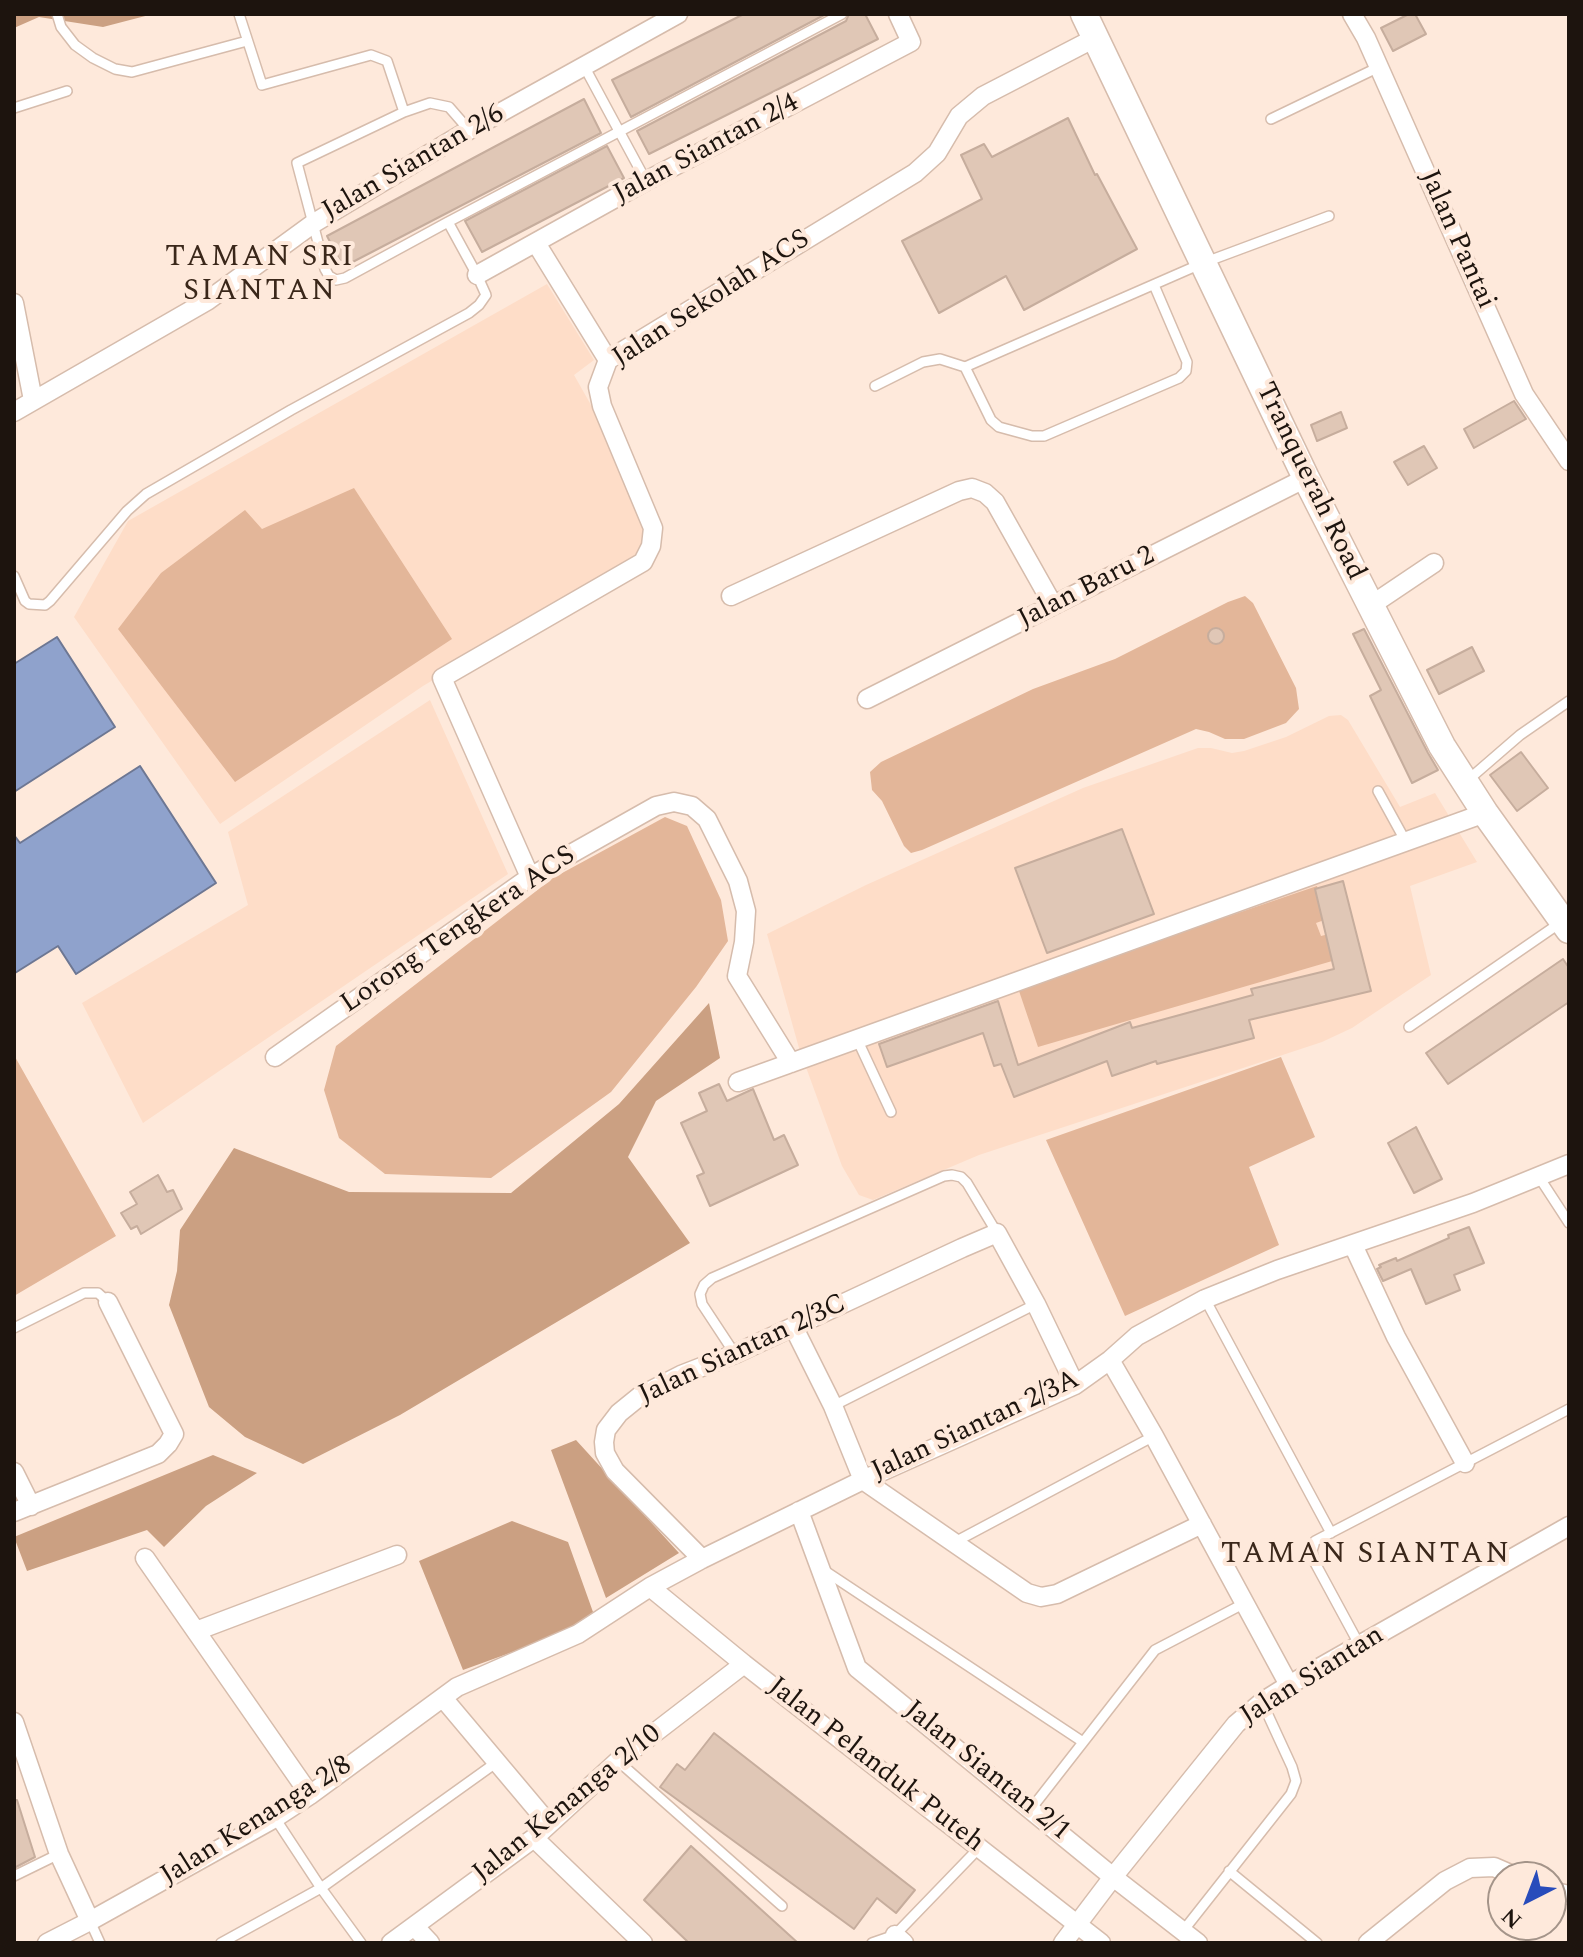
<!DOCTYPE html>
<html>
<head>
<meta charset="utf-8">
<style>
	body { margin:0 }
	#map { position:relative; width:1583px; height:1957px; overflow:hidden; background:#fee9db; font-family:Spectral,serif }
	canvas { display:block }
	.frame { position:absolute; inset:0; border:16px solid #1d140e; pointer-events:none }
	.north { position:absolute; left:1487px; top:1861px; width:80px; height:80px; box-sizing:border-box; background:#fee9db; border:2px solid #a49489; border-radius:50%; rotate:222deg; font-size:22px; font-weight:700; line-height:32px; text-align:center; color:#1d140e }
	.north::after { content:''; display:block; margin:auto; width:28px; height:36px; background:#284cbb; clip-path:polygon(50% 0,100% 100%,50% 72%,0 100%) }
</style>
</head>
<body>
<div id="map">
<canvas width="1583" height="1957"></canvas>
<div class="frame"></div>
<div class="north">N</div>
</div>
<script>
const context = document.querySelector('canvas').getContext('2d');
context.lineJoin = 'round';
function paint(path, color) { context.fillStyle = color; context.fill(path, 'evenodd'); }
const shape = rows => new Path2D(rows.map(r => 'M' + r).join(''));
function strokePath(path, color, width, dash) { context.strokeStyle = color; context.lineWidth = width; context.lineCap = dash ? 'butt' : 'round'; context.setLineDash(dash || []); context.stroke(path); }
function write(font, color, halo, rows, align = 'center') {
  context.font = font + ' Spectral,serif'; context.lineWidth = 8; context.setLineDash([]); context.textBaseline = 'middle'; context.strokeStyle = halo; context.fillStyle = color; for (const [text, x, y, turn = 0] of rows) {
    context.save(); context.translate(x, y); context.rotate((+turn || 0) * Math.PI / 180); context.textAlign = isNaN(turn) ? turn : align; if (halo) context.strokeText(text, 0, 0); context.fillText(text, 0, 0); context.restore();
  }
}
const built = shape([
	[547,284,594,360,574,375,656,520,638,558,423,686,220,824,74,617,128,521],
	[430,700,508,874,143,1123,82,1003,248,905,228,832],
	[1341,715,1348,720,1400,807,1435,793,1477,862,1410,886,1431,975,1352,1028,1322,1042,979,1155,873,1200,859,1195,842,1166,799,1048,767,934,866,885,1083,788,1198,748,1211,748,1232,753,1244,751,1286,737,1329,716]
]);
const green = shape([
	[354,488,452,639,235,782,118,629,161,573,245,510,262,529],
	[1245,596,1253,603,1296,688,1299,709,1286,723,1244,739,1225,739,1209,732,1196,729,922,850,911,853,904,846,882,801,872,790,870,772,881,762,1033,689,1115,659,1228,602],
	[665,817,687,826,721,900,728,941,696,987,611,1092,491,1178,385,1174,339,1138,324,1090,336,1046,553,878],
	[1317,886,1327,919,1316,923,1321,936,1333,933,1339,959,1038,1047,1018,988],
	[14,1055,116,1236,14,1296],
	[1281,1057,1315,1137,1249,1167,1279,1245,1125,1316,1046,1140]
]);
const forest = shape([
	[14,14,153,14,103,27,39,17,14,28],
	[709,1003,720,1058,656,1101,628,1157,690,1243,400,1415,303,1464,245,1437,209,1407,169,1305,177,1271,180,1230,234,1148,349,1192,511,1193,619,1104],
	[576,1440,679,1553,606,1598,551,1450],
	[213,1455,257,1473,206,1506,164,1547,147,1530,27,1571,14,1537],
	[512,1521,568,1542,593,1612,565,1633,463,1670,419,1561]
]);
const water = shape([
	[57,637,115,727,14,792,14,664,57,637],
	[140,766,216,883,76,974,58,946,15,973,14,835,20,843,140,766]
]);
const building = shape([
	[744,14,826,14,631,117,612,80,744,14],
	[849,14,865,14,878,39,649,154,637,131,846,21,849,14],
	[1409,14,1415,14,1426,34,1393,51,1381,28,1409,14],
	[584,99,601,133,343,267,327,236,584,99],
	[1068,118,1095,175,1097,174,1137,249,1024,310,1006,276,939,313,902,241,982,199,961,155,984,144,992,157,1068,118],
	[607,146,624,178,482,252,465,221,607,146],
	[1514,401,1526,419,1474,448,1464,429,1514,401],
	[1341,412,1347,428,1317,441,1311,425,1341,412],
	[1424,446,1437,468,1408,485,1394,462,1424,446],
	'1208 636a8 8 0 1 1 16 0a8 8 0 1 1-16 0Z',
	[1364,629,1428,753,1438,770,1412,783,1370,696,1381,690,1353,634,1364,629],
	[1472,647,1484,671,1439,694,1427,670,1472,647],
	[1521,752,1548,788,1517,811,1490,775,1521,752],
	[1122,829,1154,914,1047,953,1015,868,1122,829],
	[1343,881,1371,991,1249,1020,1254,1038,1157,1064,1156,1061,1112,1076,1107,1061,1014,1097,1001,1064,994,1066,983,1033,887,1067,879,1044,998,1001,1018,1065,1130,1022,1132,1028,1253,995,1251,989,1334,969,1315,889,1343,881],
	[1563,959,1569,968,1569,1002,1448,1084,1426,1053,1563,959],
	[719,1084,727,1101,753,1089,774,1140,784,1135,798,1165,710,1206,697,1176,704,1173,681,1123,707,1111,699,1093,719,1084],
	[1416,1127,1442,1179,1414,1193,1388,1143,1416,1127],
	[158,1175,167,1192,173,1190,182,1209,141,1234,137,1226,131,1229,121,1213,137,1204,130,1192,158,1175],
	[1469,1227,1484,1263,1454,1275,1460,1290,1426,1304,1411,1269,1383,1281,1377,1269,1381,1267,1379,1265,1396,1258,1397,1261,1449,1238,1448,1235,1469,1227],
	[714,1733,915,1890,896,1913,877,1898,854,1929,660,1787,677,1764,685,1770,714,1733],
	[14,1800,17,1800,35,1857,14,1868,14,1800],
	[691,1846,798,1943,689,1943,644,1900,691,1846]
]);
const lane = shape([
	[57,14,61,27,75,45,93,58,115,69,132,72,247,41],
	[239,14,262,85,371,55,387,61,404,112],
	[584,66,646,181],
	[14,108,67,91],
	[1271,119,1379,67],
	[448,222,842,14],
	[1154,285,1187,362,1186,371,1179,378,1044,436,1032,436,999,427,991,420,965,367,1203,263,1329,216],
	[875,386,923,362,940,359,965,367],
	[14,576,25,601,29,604,45,605,50,601,127,511,146,494,291,410,469,313,479,305,486,295,477,275,448,222,345,278,336,280,329,276,325,269,297,163,404,112,430,103,449,107,469,130],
	[1468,780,1520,735,1569,701],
	[1378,791,1406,842],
	[1409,1027,1560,923],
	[857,1039,891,1112],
	[1539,1177,1569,1223],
	[1205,1299,1331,1533],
	[14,1328,84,1293,98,1293,108,1302],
	[735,1354,702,1304,700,1294,704,1285,712,1278,944,1176,952,1175,961,1177,967,1183,997,1233],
	[833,1406,1036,1304],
	[953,1543,1154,1436],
	[825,1571,1083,1742],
	[1360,1646,1314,1561,1312,1551,1315,1541,1569,1409],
	[618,1761,782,1906],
	[1031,1809,1155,1650,1245,1603],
	[275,1818,321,1888,361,1943],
	[1229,1871,1317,1943],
	[14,1876,59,1854],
	[90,1921,100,1943],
	[1183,1931,1291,1794,1296,1781,1292,1767,1262,1702],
	[221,1943,321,1888,497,1762],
	[872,1943,895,1935,980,1847]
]);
const street = shape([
	[1352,14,1366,38,1524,394,1569,461],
	[536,243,608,360],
	[477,275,646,181,911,42,898,14],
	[14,303,33,400],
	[14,412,207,301,314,223,469,130,678,14],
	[731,596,959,491,972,488,985,493,995,502,1053,605],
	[1370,606,1434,563],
	[867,699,1306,478],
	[530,877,442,678,643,562,651,546,653,528,602,406,598,387,608,360,915,173,937,153,959,116,983,96,1095,38],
	[275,1057,530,877,656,806,674,802,692,806,707,819,738,881,746,911,744,942,737,976,791,1063],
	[738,1082,1485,813],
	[1353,1245,1396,1337,1465,1463],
	[794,1328,833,1406,863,1480,1027,1593,1041,1597,1057,1594,1202,1524],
	[1110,1360,1154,1436,1289,1685],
	[14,1472,31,1506],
	[799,1511,857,1668,1113,1877,1198,1943],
	[14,1512,158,1454,168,1444,174,1434,108,1302],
	[145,1558,310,1795],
	[702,1559,615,1471,605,1453,604,1442,606,1430,619,1413,640,1396,681,1375,735,1354,962,1248,997,1233,1036,1304,1075,1385],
	[650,1587,744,1664,1101,1943],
	[196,1631,397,1555],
	[443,1698,549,1824],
	[14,1722,59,1854,90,1921],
	[534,1838,643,1943],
	[1551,1891,1569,1895],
	[415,1927,430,1943],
	[895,1935,904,1943],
	[47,1943,90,1921,275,1818,310,1795,457,1687,578,1634,650,1587,702,1559,863,1480,1075,1385,1110,1360,1137,1336,1205,1299,1277,1270,1473,1203,1569,1164],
	[391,1943,534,1838,618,1761,744,1664],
	[1063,1943,1113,1877,1236,1724,1262,1702,1289,1685,1569,1526],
	[1368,1943,1445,1881,1470,1868,1494,1867,1517,1877]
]);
const secondary = shape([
	[1084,14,1306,478,1442,746,1485,813,1569,930]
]);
const streetNames = [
	["Jalan Siantan 2/4",707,150,-28],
	["Jalan Siantan 2/6",414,164,-30],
	["Jalan Pantai",1456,240,66],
	["Jalan Sekolah ACS",712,300,-33],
	["Tranquerah Road",1309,482,64],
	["Jalan Baru 2",1087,589,-27],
	["Lorong Tengkera ACS",459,931,-34],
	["Jalan Siantan 2/3C",743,1351,-25],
	["Jalan Siantan 2/3A",976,1427,-25],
	["Jalan Siantan",1313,1677,-32],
	["Jalan Pelanduk Puteh",875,1766,38],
	["Jalan Siantan 2/1",986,1772,39],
	["Jalan Kenanga 2/10",568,1805,-39],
	["Jalan Kenanga 2/8",257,1822,-32]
];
const neighbourhoodNames = [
	["TAMAN SRI",260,259],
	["SIANTAN",260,293],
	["TAMAN SIANTAN",1366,1556]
];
paint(built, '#feddc8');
paint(green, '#e3b699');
paint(forest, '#cba082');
paint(water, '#8fa2cc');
strokePath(water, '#6d7793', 2);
paint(building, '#e0c7b6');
strokePath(building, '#c6ad9d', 2);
strokePath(lane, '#d6bcac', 12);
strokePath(street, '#d6bcac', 21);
strokePath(secondary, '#d6bcac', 29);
strokePath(lane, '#fff', 9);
strokePath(street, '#fff', 18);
strokePath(secondary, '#fff', 26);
write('28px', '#1d140e', '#fee9db', streetNames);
context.letterSpacing = '2px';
write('30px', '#3a271a', '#fee9db', neighbourhoodNames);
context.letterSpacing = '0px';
</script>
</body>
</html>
